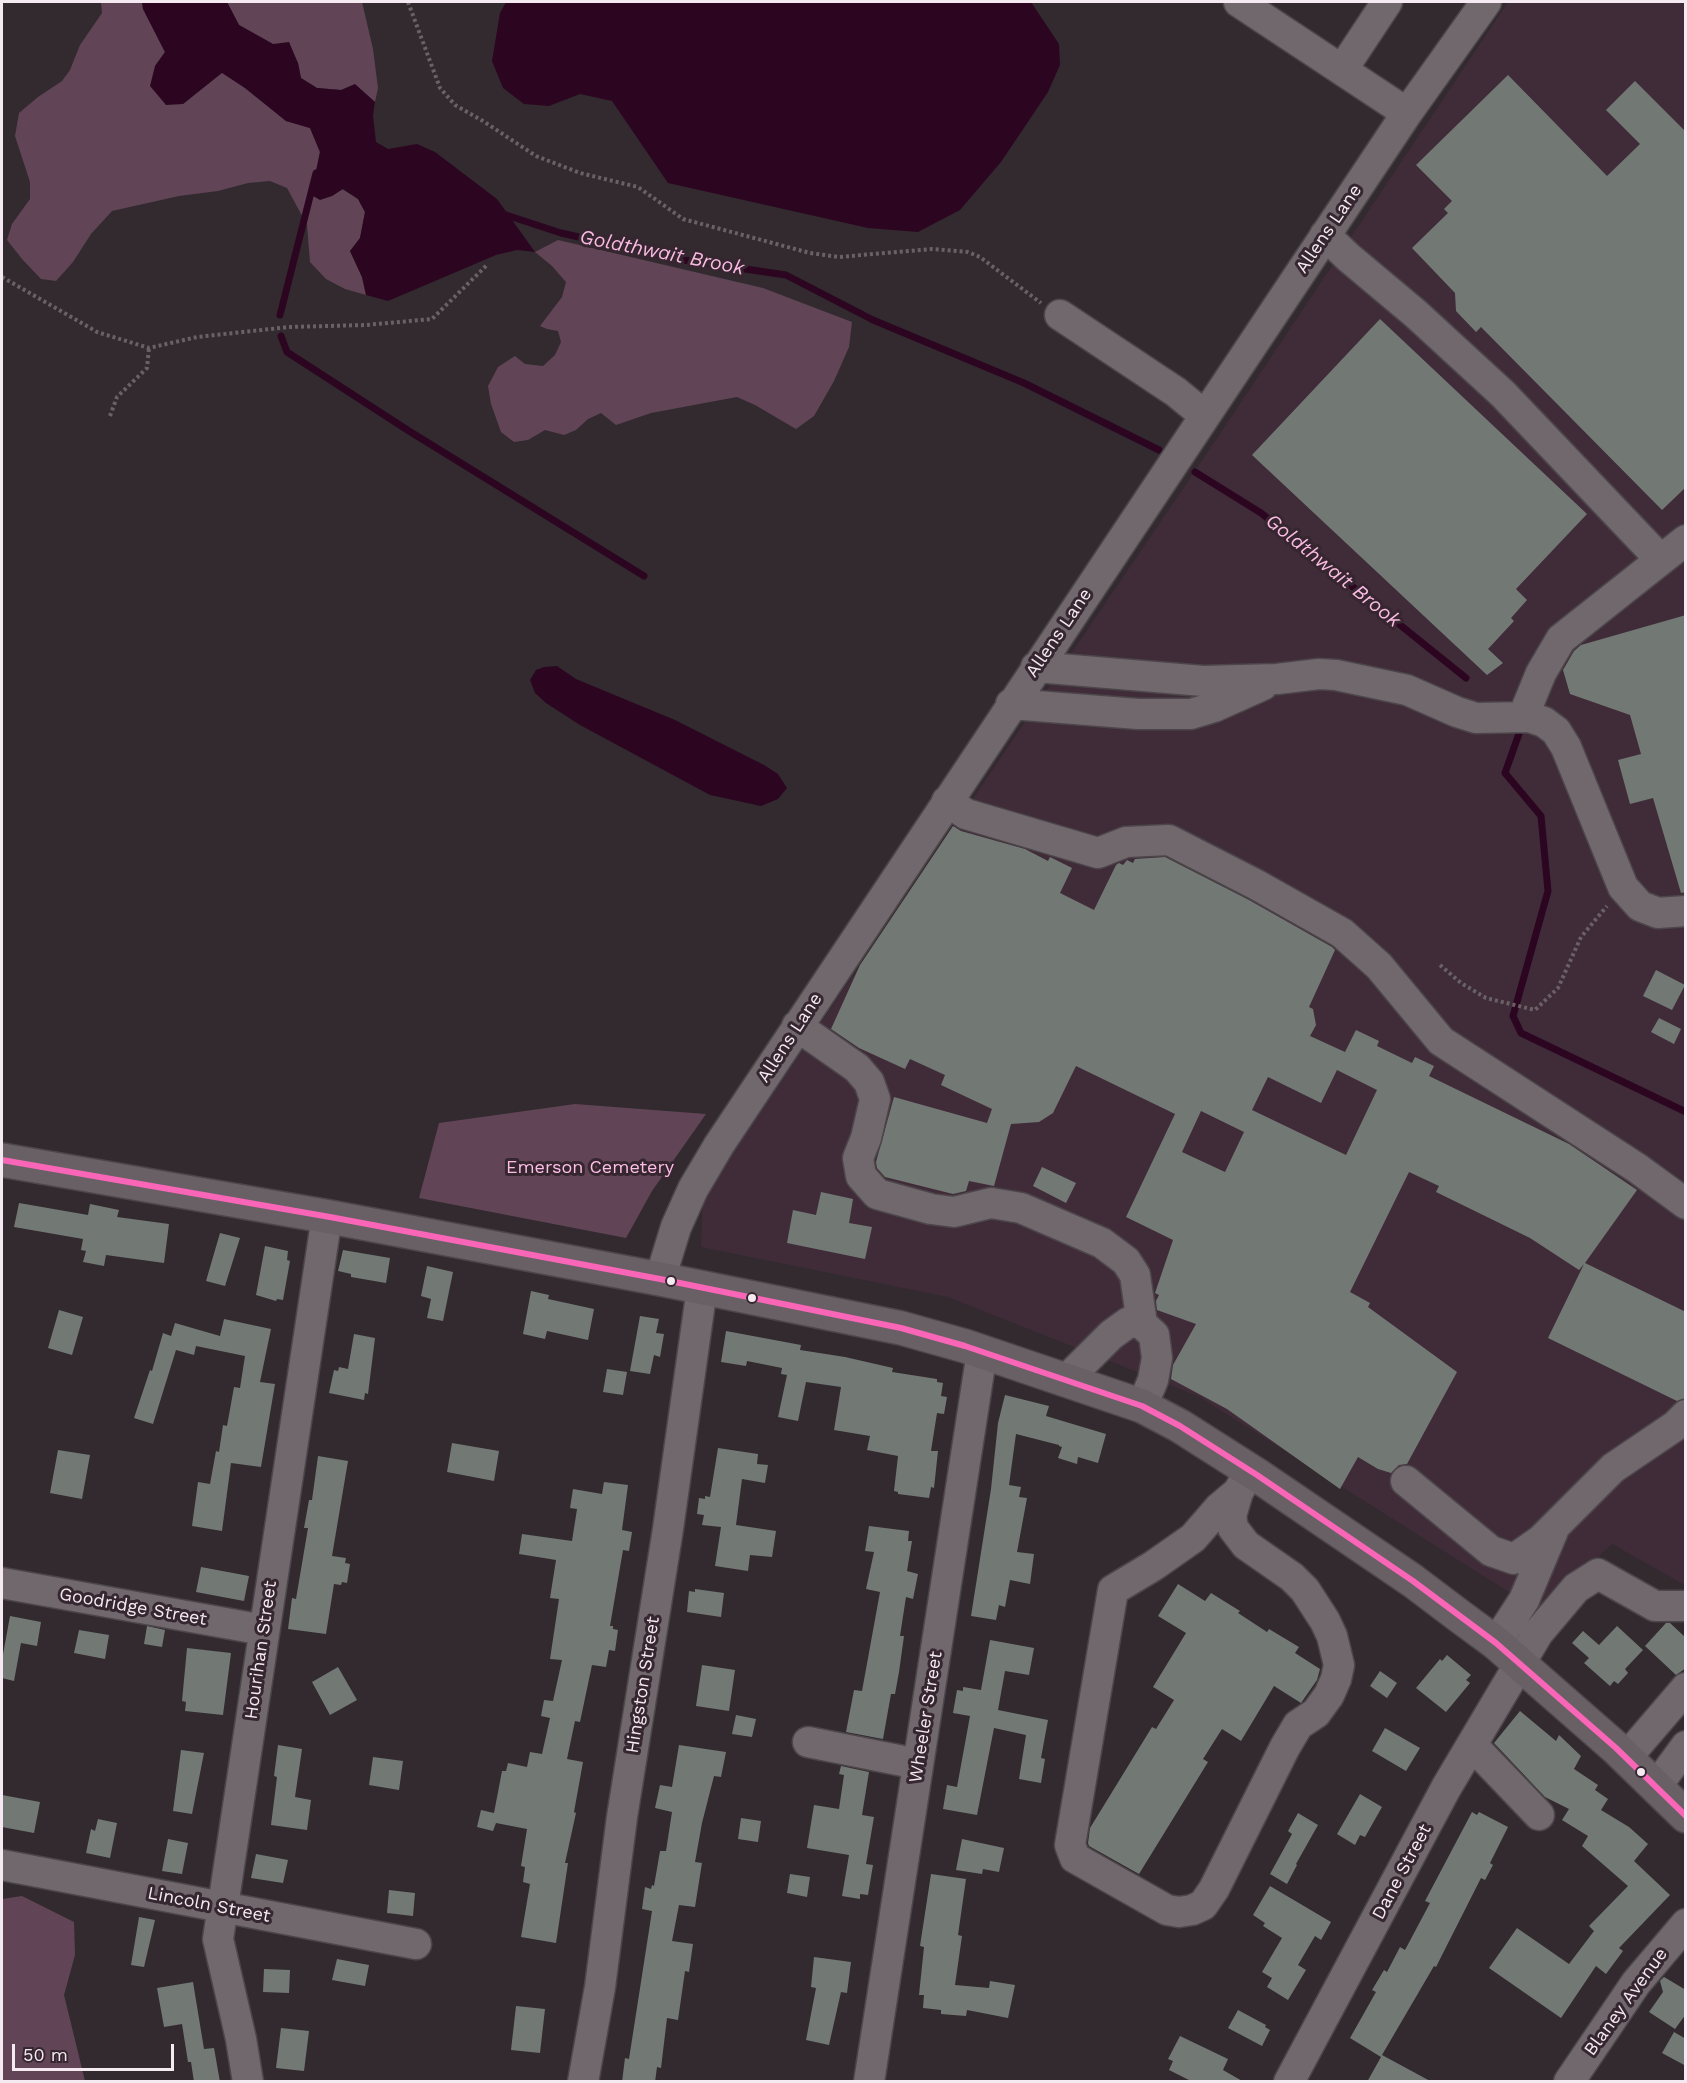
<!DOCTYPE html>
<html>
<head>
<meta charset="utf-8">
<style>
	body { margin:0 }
	#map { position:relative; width:1687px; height:2083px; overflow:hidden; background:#322a2f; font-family:"Work Sans",sans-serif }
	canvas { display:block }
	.frame { position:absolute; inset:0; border:3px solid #f5eaf1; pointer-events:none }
	.scale { position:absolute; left:12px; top:2044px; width:162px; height:27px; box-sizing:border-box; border:3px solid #f5eaf1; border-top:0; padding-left:8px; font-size:18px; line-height:21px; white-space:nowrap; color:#f5eaf1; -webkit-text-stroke:4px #362630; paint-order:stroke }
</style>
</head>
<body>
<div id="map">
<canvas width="1687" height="2083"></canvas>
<div class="frame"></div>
<div class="scale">50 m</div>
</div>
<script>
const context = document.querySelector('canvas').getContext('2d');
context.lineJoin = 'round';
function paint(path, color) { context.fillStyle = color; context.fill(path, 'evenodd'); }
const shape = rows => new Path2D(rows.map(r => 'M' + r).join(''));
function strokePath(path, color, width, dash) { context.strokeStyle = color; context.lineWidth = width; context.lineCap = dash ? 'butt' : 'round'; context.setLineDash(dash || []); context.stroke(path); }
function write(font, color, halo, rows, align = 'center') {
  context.font = font + ' "Work Sans",sans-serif'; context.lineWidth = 6; context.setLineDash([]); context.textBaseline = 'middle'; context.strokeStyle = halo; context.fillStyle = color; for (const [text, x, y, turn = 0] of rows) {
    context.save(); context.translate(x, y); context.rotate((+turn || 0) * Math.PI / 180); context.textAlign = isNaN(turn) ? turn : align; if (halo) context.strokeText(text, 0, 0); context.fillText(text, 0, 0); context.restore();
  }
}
const built = shape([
	[1508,2,1685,2,1685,1585,1612,1544,1539,1611,1198,1396,948,1297,701,1247,703,1197,1218,437]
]);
const green = shape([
	[101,2,142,2,143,9,165,52,155,66,183,104,222,72,245,88,286,121,310,128,320,152,315,176,332,196,342,189,358,199,365,212,360,238,350,251,362,277,366,295,345,289,326,279,310,262,307,225,287,188,270,181,248,183,218,191,179,196,112,211,91,234,73,262,56,281,41,279,22,259,7,240,12,224,30,199,30,182,15,136,19,113,38,97,62,81,70,70,80,45,102,13],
	[227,2,362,2,373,49,378,88,375,102,355,85,341,90,317,88,301,78,298,63,273,44,239,25],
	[558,240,763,288,852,322,849,347,834,381,814,416,796,429,755,405,737,397,651,413,616,425,601,413,588,419,576,430,564,435,545,430,528,440,514,442,501,432,491,404,488,386,498,367,515,356,525,364,543,366,555,355,561,342,558,331,547,329,540,326,562,297,566,282,552,266,535,252],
	[575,1104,706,1114,652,1191,626,1238,419,1198,439,1123],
	[22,1896,74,1922,75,1955,64,1995,85,2081,2,2081,2,1899]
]);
const water = shape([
	[142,2,227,2,239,25,273,44,289,42,298,63,301,78,317,88,341,90,355,84,375,102,373,115,376,142,388,149,417,144,435,152,497,199,535,252,517,250,496,255,388,301,366,295,362,277,350,251,360,238,365,212,358,199,343,189,332,196,320,200,313,196,315,176,320,152,310,128,286,121,245,88,222,73,183,104,166,105,150,86,155,66,165,52,143,9],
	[506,2,1031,2,1059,44,1060,65,1048,92,1001,162,960,210,918,232,868,228,668,183,612,101,580,94,549,106,524,104,503,88,492,61,500,13],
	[557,666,576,679,675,720,764,765,778,774,787,788,778,799,761,806,710,795,580,725,546,703,535,693,530,680,536,670,544,667]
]);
const stream = shape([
	[503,214,561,233,677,259,786,275,873,320,1024,383,1159,450],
	[280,315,316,173],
	[281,336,287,352,409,431,644,576],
	[1195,472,1261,513,1466,678],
	[1521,728,1505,773,1541,816,1548,891,1513,1016,1521,1033,1686,1112]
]);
const building = shape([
	[1508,75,1607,176,1640,144,1606,110,1635,81,1686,132,1686,487,1662,510,1481,327,1476,332,1456,311,1455,293,1412,248,1448,213,1444,209,1452,201,1416,165],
	[1380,319,1587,514,1516,589,1527,600,1511,618,1514,621,1488,649,1503,663,1487,675,1252,455],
	[1686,615,1686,892,1681,893,1653,798,1630,804,1618,760,1641,754,1630,715,1570,694,1563,670,1574,651,1581,645],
	[953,826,961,831,1025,849,1048,861,1050,857,1072,868,1060,893,1094,910,1116,865,1119,863,1123,865,1127,860,1133,863,1135,859,1165,857,1249,900,1332,947,1335,950,1309,1007,1313,1009,1316,1025,1310,1036,1345,1052,1356,1030,1379,1041,1377,1046,1412,1063,1415,1057,1434,1066,1429,1076,1569,1144,1637,1190,1585,1263,1686,1312,1686,1398,1677,1401,1548,1338,1584,1264,1579,1270,1530,1238,1436,1192,1439,1186,1409,1172,1350,1292,1370,1303,1368,1307,1457,1372,1407,1464,1399,1465,1391,1473,1378,1469,1358,1457,1340,1489,1227,1409,1171,1379,1173,1365,1196,1324,1157,1310,1156,1301,1159,1295,1155,1293,1173,1240,1126,1217,1175,1114,1076,1066,1053,1113,1039,1122,1011,1124,994,1186,969,1181,966,1191,953,1194,885,1177,877,1168,876,1162,894,1097,987,1123,992,1109,941,1085,945,1075,910,1059,905,1069,859,1048,831,1029,860,965],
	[1337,1070,1377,1090,1346,1155,1252,1110,1268,1077,1321,1103],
	[1201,1111,1244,1132,1225,1172,1182,1152],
	[1656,970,1685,985,1672,1010,1643,996],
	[1659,1018,1681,1029,1674,1044,1651,1032],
	[1042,1167,1076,1183,1066,1203,1033,1186],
	[821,1192,853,1199,849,1223,872,1227,865,1259,787,1243,793,1210,816,1215],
	[19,1203,88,1215,90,1204,119,1210,117,1217,169,1224,164,1263,106,1255,104,1266,83,1262,86,1251,81,1250,83,1239,14,1227],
	[220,1233,240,1238,225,1286,206,1281],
	[265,1246,288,1251,287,1260,290,1261,283,1300,277,1299,276,1301,256,1295],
	[343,1250,390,1258,386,1283,351,1277,351,1274,338,1271],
	[427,1266,453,1272,443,1321,427,1318,431,1299,421,1296],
	[531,1291,549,1295,548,1299,594,1309,588,1340,547,1331,545,1339,523,1334],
	[59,1310,83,1317,72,1355,48,1348],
	[640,1316,659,1319,656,1333,664,1334,660,1357,654,1355,650,1374,630,1371],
	[224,1319,271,1329,260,1382,275,1384,261,1467,231,1463,222,1531,192,1526,198,1482,210,1484,216,1451,219,1452,223,1425,227,1426,234,1387,240,1388,245,1356,196,1346,194,1355,176,1350,153,1424,134,1418,150,1370,152,1371,163,1333,171,1336,175,1323,220,1336],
	[726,1331,801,1345,800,1350,845,1357,893,1368,892,1372,937,1379,937,1382,943,1383,941,1396,947,1397,944,1414,937,1413,931,1451,938,1451,934,1488,931,1487,929,1498,898,1494,898,1492,894,1491,898,1456,867,1450,870,1436,834,1430,841,1387,806,1382,798,1421,778,1417,787,1375,781,1374,782,1368,747,1361,746,1366,721,1362],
	[354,1334,375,1338,368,1394,365,1393,364,1400,329,1393,334,1370,338,1371,339,1367,348,1369],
	[607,1369,627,1372,623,1395,603,1392],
	[1005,1395,1049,1406,1046,1416,1106,1434,1098,1463,1078,1457,1077,1464,1058,1458,1062,1447,1059,1446,1059,1445,1016,1434,1009,1485,1021,1487,1019,1497,1027,1498,1017,1552,1034,1554,1030,1584,1010,1580,1005,1607,999,1605,996,1620,971,1616,991,1489,998,1423],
	[452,1443,499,1451,494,1481,447,1472],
	[718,1448,758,1454,757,1464,768,1465,765,1483,742,1479,736,1525,776,1531,772,1557,750,1555,748,1571,715,1566,721,1527,702,1525,704,1515,697,1514,699,1498,705,1499,705,1496,710,1497],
	[58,1450,90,1455,82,1499,50,1493],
	[318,1456,348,1461,332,1556,346,1558,345,1563,350,1564,347,1583,342,1582,341,1585,334,1584,326,1634,288,1629,292,1598,296,1599,308,1528,304,1528,309,1500,312,1500],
	[604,1482,628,1485,622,1530,632,1532,629,1551,623,1550,610,1626,613,1626,613,1629,618,1630,615,1651,609,1650,606,1667,592,1665,580,1722,575,1721,567,1759,583,1762,574,1812,576,1813,565,1863,568,1863,556,1943,521,1937,530,1884,523,1882,525,1867,521,1866,527,1829,496,1823,493,1831,477,1827,481,1810,494,1813,502,1771,506,1771,508,1763,527,1767,530,1752,542,1754,550,1718,541,1716,544,1700,553,1701,562,1660,550,1659,559,1599,550,1598,556,1560,519,1554,522,1534,572,1541,577,1509,570,1508,573,1489,602,1494],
	[869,1526,909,1531,908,1541,912,1541,907,1571,918,1574,913,1599,906,1597,900,1636,904,1636,899,1672,895,1694,891,1694,883,1739,846,1732,854,1690,862,1691,880,1592,866,1589,874,1552,865,1551],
	[201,1567,249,1576,244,1601,196,1592],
	[1178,1584,1205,1601,1211,1593,1240,1611,1238,1613,1267,1632,1269,1629,1299,1647,1295,1653,1320,1669,1317,1680,1301,1703,1274,1686,1241,1741,1222,1729,1203,1759,1208,1762,1139,1874,1089,1846,1088,1843,1090,1828,1152,1727,1156,1729,1174,1700,1153,1687,1186,1633,1158,1616],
	[695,1589,724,1593,721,1617,687,1612,689,1591,695,1592],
	[10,1616,41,1622,37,1646,21,1643,14,1681,2,1678,2,1660],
	[1666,1623,1670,1623,1686,1638,1686,1668,1676,1675,1645,1646],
	[147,1626,165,1630,162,1647,144,1644],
	[1617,1626,1643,1650,1625,1669,1628,1673,1618,1684,1614,1681,1610,1686,1584,1663,1589,1658,1572,1643,1583,1631,1599,1645],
	[79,1630,109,1635,105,1659,74,1653],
	[990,1640,1034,1648,1029,1675,1005,1671,998,1710,1048,1720,1041,1758,1045,1759,1041,1783,1019,1779,1026,1735,994,1728,977,1815,943,1809,947,1785,957,1787,970,1716,953,1713,957,1690,963,1691,963,1687,981,1690],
	[187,1648,231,1653,223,1715,185,1711,186,1702,182,1701],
	[1447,1655,1471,1675,1466,1680,1470,1683,1446,1712,1416,1688,1440,1659,1442,1661],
	[702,1665,735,1670,729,1711,696,1706],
	[338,1667,357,1700,330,1715,312,1682],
	[1380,1671,1397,1683,1387,1698,1370,1686],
	[1520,1711,1556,1741,1559,1735,1581,1756,1574,1769,1598,1785,1595,1790,1608,1799,1601,1810,1629,1827,1648,1844,1634,1861,1670,1895,1619,1948,1623,1951,1606,1974,1596,1966,1561,2018,1489,1968,1517,1928,1569,1964,1594,1931,1589,1926,1628,1886,1582,1846,1588,1836,1562,1820,1569,1809,1545,1797,1494,1743],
	[736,1715,756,1719,752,1737,732,1734],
	[1385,1728,1420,1748,1406,1771,1372,1751],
	[278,1745,302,1749,295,1797,311,1800,307,1830,271,1825,277,1777,274,1776],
	[679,1745,726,1752,721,1777,714,1776,702,1823,695,1862,702,1863,695,1907,679,1905,672,1941,693,1944,689,1972,685,1971,678,2020,667,2018,661,2068,657,2067,655,2082,622,2082,625,2058,629,2059,652,1911,642,1909,645,1887,651,1889,652,1885,654,1886,660,1851,666,1851,672,1812,655,1808,660,1785,672,1787],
	[181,1750,204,1753,192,1814,173,1811],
	[373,1757,403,1761,399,1790,369,1785],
	[841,1766,869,1772,862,1815,874,1817,866,1864,873,1865,868,1895,860,1894,860,1899,842,1896,849,1855,807,1848,814,1805,839,1809,844,1775,839,1774],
	[1360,1794,1382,1807,1365,1837,1360,1835,1355,1845,1337,1834],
	[2,1795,40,1802,34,1833,2,1827],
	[1472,1812,1477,1815,1479,1812,1508,1827,1490,1863,1493,1865,1485,1880,1481,1878,1436,1967,1434,1966,1382,2055,1432,2082,1367,2082,1381,2057,1350,2038,1376,1992,1372,1990,1384,1970,1387,1972,1400,1947,1405,1950,1430,1903,1425,1901],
	[1298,1813,1318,1825,1296,1864,1297,1865,1287,1884,1270,1874,1292,1834,1288,1831],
	[741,1818,761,1821,758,1842,738,1839],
	[98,1819,117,1823,110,1858,86,1853,91,1829,95,1831],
	[168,1839,188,1843,182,1874,162,1871],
	[962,1839,1004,1848,999,1872,983,1869,982,1874,956,1870],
	[256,1854,288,1860,283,1883,251,1878],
	[790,1874,810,1877,807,1897,787,1893],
	[931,1874,966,1879,958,1935,962,1936,955,1985,989,1988,990,1981,1015,1985,1008,2018,967,2010,966,2016,941,2014,941,2010,923,2008,924,1995,919,1995,924,1947,920,1946],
	[1270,1886,1331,1922,1321,1940,1315,1936,1298,1965,1306,1970,1288,2000,1267,1987,1272,1978,1262,1972,1282,1938,1263,1926,1265,1923,1253,1915],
	[389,1890,415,1893,413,1916,387,1913],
	[139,1917,155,1920,144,1967,131,1965],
	[814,1957,851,1962,847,1993,841,1992,829,2045,806,2040,816,1988,811,1987],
	[337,1959,369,1965,365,1986,332,1980],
	[264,1969,290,1970,289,1993,263,1992],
	[1664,1977,1686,1990,1686,2014,1675,2029,1649,2012,1663,1992,1660,1981],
	[193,1982,204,2049,214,2048,220,2082,194,2082,191,2062,188,2062,182,2024,164,2027,157,1988],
	[516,2006,545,2009,540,2053,511,2050],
	[1238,2010,1266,2025,1265,2027,1270,2030,1262,2046,1228,2028],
	[281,2028,309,2031,304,2071,276,2068],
	[1674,2032,1686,2039,1686,2066,1662,2053],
	[1180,2036,1228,2059,1223,2070,1244,2082,1193,2082,1169,2070,1173,2061,1168,2059]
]);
const path = shape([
	[408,2,440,88,455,105,483,121,536,156,580,173,638,187,683,219,810,253,839,257,932,249,968,252,980,257,1041,303],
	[2,277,97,332,149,348,197,337,289,327,366,325,432,319,487,265],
	[110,416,117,397,147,368,149,348],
	[1440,965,1461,983,1486,998,1535,1010,1558,988,1581,937,1607,906]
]);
const minor = shape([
	[1239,2,1407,113],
	[1342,70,1387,2],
	[1325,235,1348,257,1416,314,1503,394,1661,560],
	[1060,315,1176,392,1204,415],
	[1036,667,1203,681,1277,679,1319,674,1336,675,1407,690,1457,712,1476,718,1529,717,1544,722,1556,731,1566,747,1623,887,1640,906,1658,913,1686,911],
	[1011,704,1138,714,1191,714,1214,707,1263,685],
	[1523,717,1541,673,1561,639,1686,540],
	[947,801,966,814,1098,853,1126,842,1169,840,1257,885,1342,933,1379,966,1441,1041,1637,1168,1686,1204],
	[797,1026,857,1068,869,1082,875,1099,866,1138,858,1158,861,1176,877,1194,931,1209,954,1212,991,1203,1021,1208,1102,1243,1126,1261,1135,1275,1142,1324],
	[660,1279,676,1227,693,1189,719,1145,1407,113,1486,2],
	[1065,1381,1111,1335,1129,1322,1142,1324,1154,1335,1157,1358,1153,1380,1142,1406],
	[1406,1481,1491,1551,1514,1559,1541,1540,1613,1468,1675,1426,1686,1415],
	[1238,1492,1219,1508,1193,1538,1153,1566,1113,1590,1070,1845,1075,1858,1167,1910,1179,1912,1192,1910,1203,1905,1214,1889,1285,1747,1298,1725,1316,1713,1329,1695,1336,1679,1339,1665,1332,1636,1325,1621,1305,1590,1292,1577,1246,1545,1233,1528,1231,1516,1238,1492,1250,1471],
	[2,1583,264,1630],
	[1496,1643,1524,1600,1553,1531],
	[808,1742,918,1764],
	[1472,1745,1539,1815],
	[1626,1758,1686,1688],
	[1656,1787,1686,1746],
	[2,1865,416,1944],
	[248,2082,241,2039,218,1939,327,1216],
	[583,2082,600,1987,622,1817,668,1529,702,1288],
	[869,2082,982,1352],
	[1289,2082,1446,1788,1538,1633,1576,1588,1598,1574,1655,1606,1686,1606],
	[1569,2082,1636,1983,1686,1924]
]);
const major = shape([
	[2,1160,330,1217,660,1279,901,1328,965,1346,1142,1406,1180,1426,1257,1475,1413,1581,1458,1615,1496,1643,1616,1748,1686,1816]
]);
const bus1 = shape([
	[2,1160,330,1217,660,1279,901,1328,965,1346,1142,1406,1180,1426,1257,1475,1413,1581,1496,1643,1616,1748,1686,1816]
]);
const markers = [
	[671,1281,5,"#f5eaf1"],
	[752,1298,5,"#f5eaf1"],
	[1641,1772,5,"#f5eaf1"]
];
const streetNames = [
	["Allens Lane",1329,229,-56],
	["Allens Lane",1059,633,-56],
	["Allens Lane",790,1038,-57],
	["Goodridge Street",133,1607,10],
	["Hourihan Street",261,1650,-82],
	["Hingston Street",643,1685,-81],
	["Wheeler Street",926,1717,-81],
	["Dane Street",1402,1872,-62],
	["Lincoln Street",209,1905,11],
	["Blaney Avenue",1626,2002,-54]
];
const parkNames = [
	["Emerson Cemetery",590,1168]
];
const waterNames = [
	["Goldthwait Brook",662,253,11],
	["Goldthwait Brook",1333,571,39]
];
paint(built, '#402c39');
paint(green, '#614556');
paint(water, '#2c0621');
strokePath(stream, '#2c0621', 7);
paint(building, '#727974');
strokePath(minor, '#4c464a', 33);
strokePath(major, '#4c464a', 36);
strokePath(path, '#696166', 4, [3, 3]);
strokePath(minor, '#71686d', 30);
strokePath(major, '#696066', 33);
strokePath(bus1, '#fa66b7', 6);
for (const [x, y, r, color] of markers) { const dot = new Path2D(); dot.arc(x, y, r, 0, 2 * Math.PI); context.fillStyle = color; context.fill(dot); strokePath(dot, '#362630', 2); }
write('18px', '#f5eaf1', '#362630', streetNames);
write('18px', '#febfe6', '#362630', parkNames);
write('italic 20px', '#fabbe2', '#362630', waterNames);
</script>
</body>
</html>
